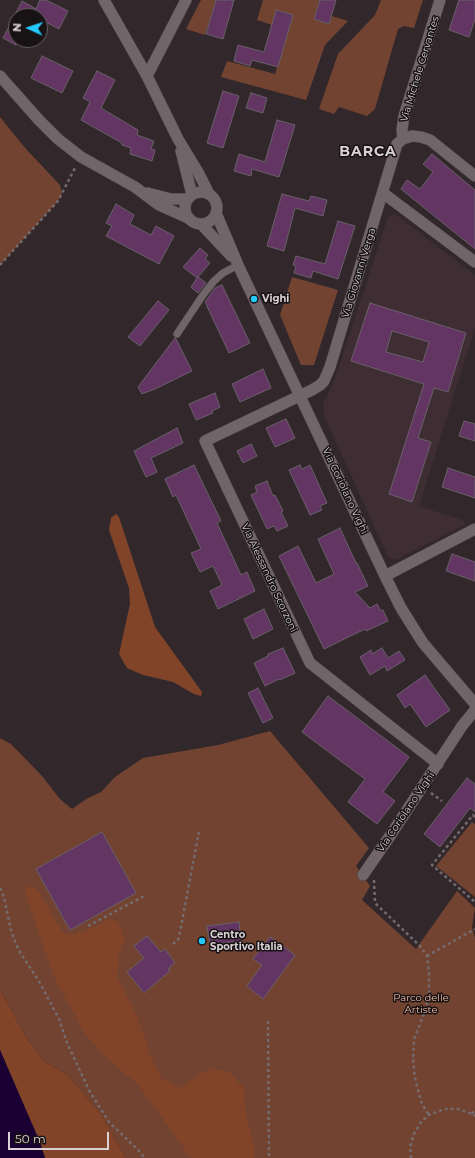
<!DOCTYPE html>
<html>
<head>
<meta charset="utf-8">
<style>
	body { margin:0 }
	#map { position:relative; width:475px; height:1158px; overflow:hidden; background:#32282c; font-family:Montserrat,sans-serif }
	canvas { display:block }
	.north { position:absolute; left:8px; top:8px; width:40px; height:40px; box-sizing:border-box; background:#171214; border:1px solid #655e61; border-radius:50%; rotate:273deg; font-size:11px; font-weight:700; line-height:16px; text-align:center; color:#d9d1d4 }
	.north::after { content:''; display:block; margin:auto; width:14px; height:18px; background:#24c9fe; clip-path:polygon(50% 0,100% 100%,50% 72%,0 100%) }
	.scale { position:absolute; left:8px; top:1132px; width:101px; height:18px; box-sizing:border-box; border:2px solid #d9d1d4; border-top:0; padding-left:5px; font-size:12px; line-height:14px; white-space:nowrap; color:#d9d1d4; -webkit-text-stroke:3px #171214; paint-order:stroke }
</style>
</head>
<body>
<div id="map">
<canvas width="475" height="1158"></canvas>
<div class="north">N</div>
<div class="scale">50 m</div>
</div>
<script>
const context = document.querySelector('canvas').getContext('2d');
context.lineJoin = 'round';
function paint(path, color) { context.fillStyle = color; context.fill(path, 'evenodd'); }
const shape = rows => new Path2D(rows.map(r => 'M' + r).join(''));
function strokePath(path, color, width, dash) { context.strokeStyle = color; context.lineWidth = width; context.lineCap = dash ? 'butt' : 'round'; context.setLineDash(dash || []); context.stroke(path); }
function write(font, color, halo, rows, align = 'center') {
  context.font = font + ' Montserrat,sans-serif'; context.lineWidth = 3; context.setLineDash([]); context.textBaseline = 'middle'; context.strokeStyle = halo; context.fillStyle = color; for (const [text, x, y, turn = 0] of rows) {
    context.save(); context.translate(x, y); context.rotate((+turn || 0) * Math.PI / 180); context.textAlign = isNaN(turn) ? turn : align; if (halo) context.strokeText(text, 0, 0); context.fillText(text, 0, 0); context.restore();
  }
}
const built = shape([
	[395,214,475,275,475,328,419,506,465,521,464,525,397,559,392,559,388,556,324,416,323,403,330,390,338,370,388,217]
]);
const green = shape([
	[201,0,216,0,205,35,186,29],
	[263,0,320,0,314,19,329,24,332,16,348,21,325,45,306,100,221,77,227,61,275,74,293,15,277,10,272,25,257,20],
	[381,0,423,0,414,28,404,26,398,29,375,109,367,116,339,107,334,114,319,109,338,54,375,15],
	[0,117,26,149,60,185,62,194,58,201,0,265],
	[292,277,338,290,314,365,301,365,280,315],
	[270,731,369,848,356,866,370,886,362,900,416,949,457,891,475,908,472,927,475,938,475,1158,126,1158,101,1114,69,1076,44,1061,26,1037,0,989,0,738,11,744,42,776,60,799,72,809,88,798,101,792,115,777,143,758,218,745],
	[472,822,475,824,475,897,436,866]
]);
const forest = shape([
	[116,514,119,517,155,627,202,692,201,696,194,694,173,682,143,675,127,668,119,654,130,604,129,588,109,530,111,518],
	[32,886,38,891,64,934,77,934,111,919,118,921,125,939,119,954,117,976,136,1014,147,1042,148,1050,161,1078,180,1088,200,1074,214,1068,230,1073,244,1088,246,1115,254,1144,254,1158,191,1158,139,1086,102,1053,84,1032,55,979,26,897,25,888],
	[0,989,26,1037,44,1061,69,1076,101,1114,126,1158,45,1158,0,1050]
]);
const water = shape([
	[0,1050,40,1142,45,1158,0,1158]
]);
const building = shape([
	[40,0,46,0,68,11,59,29,40,19,40,16,16,16,16,45,3,38,22,1,36,9,40,0],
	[216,0,234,0,223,39,206,34,216,0],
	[320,0,336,0,329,24,314,19,320,0],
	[459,0,475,0,475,19,469,37,449,30,459,0],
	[276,10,293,15,278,67,252,60,250,66,234,61,238,45,264,52,276,10],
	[42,56,73,71,62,93,31,78,42,56],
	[97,71,115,80,101,108,138,130,137,135,154,141,151,149,155,150,152,161,130,154,131,148,122,145,122,143,81,120,90,102,83,98,97,71],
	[223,91,239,96,223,148,207,143,223,91],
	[251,93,267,98,263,113,246,108,251,93],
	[277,120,295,125,279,177,252,169,251,176,234,171,239,154,265,162,277,120],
	[432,154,475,190,475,249,401,189,407,180,420,189,433,172,423,164,432,154],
	[282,194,309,201,311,196,327,200,323,216,295,208,284,251,267,246,282,194],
	[116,204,134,215,130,224,151,235,156,226,174,236,159,264,106,236,112,226,106,223,116,204],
	[338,221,355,226,338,279,313,271,311,278,294,273,296,266,293,265,296,256,325,264,338,221],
	[200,248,208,255,205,259,210,263,197,278,183,267,200,248],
	[198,277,206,283,198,293,191,287,198,277],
	[222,285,250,343,229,353,205,302,215,288,222,285],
	[158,301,169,310,140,346,128,337,158,301],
	[370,303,466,333,448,392,434,388,418,438,431,442,412,502,389,494,424,384,351,361,370,303],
	[392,331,429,342,423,362,386,352,392,331],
	[175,338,176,339,192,371,155,389,142,394,138,387,175,338],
	[263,369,271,388,240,402,232,384,263,369],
	[215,393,220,407,212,411,213,413,196,420,189,404,215,393],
	[286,419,295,438,275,447,266,428,286,419],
	[464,421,475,424,475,441,459,436,464,421],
	[177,428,183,443,151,458,157,472,146,477,134,451,177,428],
	[251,444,257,456,243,463,237,451,251,444],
	[194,465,221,521,217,523,241,575,247,572,255,591,218,609,210,591,222,585,213,566,200,572,191,553,201,549,176,495,173,497,165,479,194,465],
	[300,465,302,469,310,465,327,503,320,506,322,510,310,515,289,470,300,465],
	[448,468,475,477,475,498,442,487,448,468],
	[267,481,273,496,275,495,283,511,281,512,288,526,277,531,274,526,267,529,251,495,257,492,255,486,267,481],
	[340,528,356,563,357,563,368,586,355,592,370,608,377,604,381,611,383,610,388,621,366,631,365,629,324,649,279,556,298,546,316,583,334,574,318,539,340,528],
	[452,554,475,562,475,581,446,571,452,554],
	[264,609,273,629,253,639,244,619,264,609],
	[283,648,295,673,280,680,279,679,265,686,254,663,268,656,268,654,283,648],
	[382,648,388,658,399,651,405,660,387,671,385,666,370,675,360,657,371,650,372,654,382,648],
	[425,675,450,710,426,727,410,704,405,708,397,695,425,675],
	[258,688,273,718,263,723,248,693,258,688],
	[328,696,409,757,383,792,395,801,377,824,348,802,365,779,302,732,328,696],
	[467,778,475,784,475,812,470,808,440,847,424,834,467,778],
	[102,832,136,893,70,930,36,869,102,832],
	[239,922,241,941,210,945,207,926,239,922],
	[147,936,161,952,165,949,175,963,168,969,170,971,144,993,127,972,144,958,134,946,147,936],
	[270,937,295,955,263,999,247,986,262,965,253,959,270,937]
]);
const path = shape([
	[0,265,58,201,76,166],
	[431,793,442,801],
	[475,817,473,815,432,865,475,902],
	[374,880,375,903,420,946,427,956,429,973,429,997,424,1014,414,1039,413,1059,415,1078,419,1094,422,1104,429,1115],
	[0,888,4,897,11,931,18,949,40,983,59,1019,67,1043,90,1092,109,1122,139,1151,145,1158],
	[88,926,146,895],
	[173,944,178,940,180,932,199,832],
	[427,956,475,929],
	[268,1021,269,1158],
	[472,1114,475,1109],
	[411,1158,410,1147,414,1134,421,1122,429,1115,444,1109,458,1109,472,1114,475,1116]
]);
const service = shape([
	[177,334,203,295,214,281,223,273,238,265]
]);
const minor = shape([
	[104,0,147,76,178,139,198,172,209,194],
	[0,76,38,119,58,139,81,157,135,187,159,205,188,218],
	[147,76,186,0],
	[403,139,402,130,404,116,440,0],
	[181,151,192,195],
	'185 208a16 16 0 1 1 32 0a16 16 0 1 1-32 0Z',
	[148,193,171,199,188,199],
	[383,193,475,262],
	[216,213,238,265,385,576,401,608,423,643,475,704],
	[201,224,231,256],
	[385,576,475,529],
	[438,764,310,663,205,441,312,390,320,385,324,381,330,367,397,144,403,139,412,136,421,137,430,140,475,176],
	[363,875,390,836,462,726,475,710]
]);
const markers = [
	[254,299,4,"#24c9fe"],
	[202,941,4,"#24c9fe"]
];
const streetNames = [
	["Via Michele Cervantes",420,69,-73],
	["Via Giovanni Verga",359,273,-73],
	["Via Coriolano Vighi",345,491,65],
	["Via Alessandro Scorzoni",269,578,65],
	["Via Coriolano Vighi",406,812,-56]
];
const poiNames = [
	["Vighi",262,299],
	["Centro",210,935],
	["Sportivo Italia",210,947]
];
const parkNames = [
	["Parco delle",421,998],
	["Artiste",421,1010]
];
const districtNames = [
	["BARCA",368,152]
];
paint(built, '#3f2d34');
paint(green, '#714330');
paint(forest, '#814429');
paint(water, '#1b0133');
paint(building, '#633562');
strokePath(building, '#696069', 1);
strokePath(service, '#4c4346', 8);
strokePath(minor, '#4c4346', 12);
strokePath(path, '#756b6f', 2.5, [3, 3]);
strokePath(service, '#72656a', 7);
strokePath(minor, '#72656a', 11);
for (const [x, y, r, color] of markers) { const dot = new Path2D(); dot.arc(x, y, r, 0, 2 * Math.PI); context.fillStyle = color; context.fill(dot); strokePath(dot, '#171214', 1.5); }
write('10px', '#d9d1d4', '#171214', streetNames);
write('bold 10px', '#d9d1d4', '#171214', poiNames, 'left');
write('10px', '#f4bba3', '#171214', parkNames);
context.letterSpacing = '1px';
write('bold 14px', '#d9d1d4', '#171214', districtNames);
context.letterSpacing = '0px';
</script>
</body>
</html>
